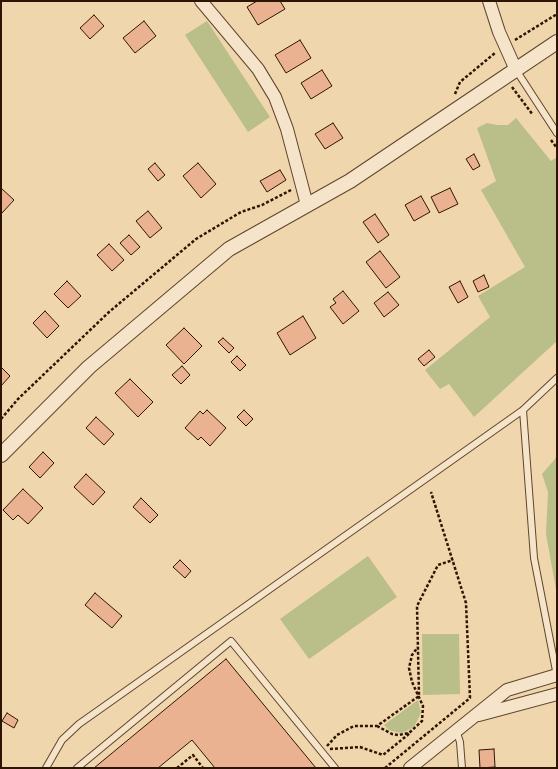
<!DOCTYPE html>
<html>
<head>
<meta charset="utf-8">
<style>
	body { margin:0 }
	#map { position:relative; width:558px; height:769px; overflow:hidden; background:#f0d6ac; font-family:"Old Standard TT",serif }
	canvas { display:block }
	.frame { position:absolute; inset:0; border:2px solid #2e1502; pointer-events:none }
</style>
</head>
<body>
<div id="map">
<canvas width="558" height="769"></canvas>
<div class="frame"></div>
</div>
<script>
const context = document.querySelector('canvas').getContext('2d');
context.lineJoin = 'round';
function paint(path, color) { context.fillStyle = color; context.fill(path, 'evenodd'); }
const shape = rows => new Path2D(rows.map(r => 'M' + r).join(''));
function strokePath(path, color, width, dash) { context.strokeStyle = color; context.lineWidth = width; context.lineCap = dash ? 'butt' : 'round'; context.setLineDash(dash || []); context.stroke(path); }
const green = shape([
	[207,21,270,117,248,132,185,35],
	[516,118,551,161,557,157,557,341,474,417,449,384,440,389,425,370,490,317,478,296,525,267,481,190,496,181,477,128,487,123,497,125,508,125],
	[557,454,557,595,546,534,548,492,542,474,555,459],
	[368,556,397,597,309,659,280,619],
	[422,634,459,634,460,694,423,695],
	[418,700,421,713,414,727,402,733,396,732,389,730,384,725]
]);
const building = shape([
	[257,1,280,1,285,9,258,25,247,7,257,1],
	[94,15,104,26,90,39,80,28,94,15],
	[144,21,156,36,135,53,123,38,144,21],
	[300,40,311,58,286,73,275,55,300,40],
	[322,70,332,86,311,99,301,83,322,70],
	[333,123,343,138,325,149,315,134,333,123],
	[474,154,480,166,473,170,466,159,474,154],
	[155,163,165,175,158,181,148,169,155,163],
	[198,163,216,184,201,198,183,176,198,163],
	[280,170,286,180,267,192,260,181,280,170],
	[1,188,14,200,2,213,1,212,1,188],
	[450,188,458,204,439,213,431,197,450,188],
	[421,196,430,212,414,221,405,205,421,196],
	[148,211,162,228,150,238,136,221,148,211],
	[375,214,389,235,378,243,363,222,375,214],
	[129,235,140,247,131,255,120,243,129,235],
	[109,244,124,260,112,271,97,255,109,244],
	[380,251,400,277,386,288,366,262,380,251],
	[484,275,489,287,478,292,473,281,484,275],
	[67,281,81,296,68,308,54,294,67,281],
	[460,281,468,297,458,303,449,287,460,281],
	[343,291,359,311,343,324,330,307,336,303,333,299,343,291],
	[388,292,399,305,384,317,374,303,388,292],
	[45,311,59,326,47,338,33,323,45,311],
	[303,316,316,338,290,355,277,333,303,316],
	[184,328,202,346,184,364,166,345,184,328],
	[223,338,234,348,229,353,218,342,223,338],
	[429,350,435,357,424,366,418,359,429,350],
	[237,356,246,365,240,371,231,362,237,356],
	[182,366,190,375,181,384,172,375,182,366],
	[1,367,10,376,1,386,1,367],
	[130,379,153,402,138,417,115,393,130,379],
	[207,410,226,428,210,446,201,437,198,440,185,428,200,411,203,414,207,410],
	[244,410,253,419,246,426,237,417,244,410],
	[96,417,114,434,104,445,86,428,96,417],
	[43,452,54,463,40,478,29,467,43,452],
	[86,474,105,492,93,505,74,487,86,474],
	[23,489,43,508,28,524,18,515,13,520,3,510,23,489],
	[141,498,158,515,150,523,133,507,141,498],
	[180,560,191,571,185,578,173,567,180,560],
	[95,593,122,616,112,628,85,605,95,593],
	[226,659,316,768,215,768,192,740,158,768,94,768,226,659],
	[7,713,18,720,14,728,2,721,7,713],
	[494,749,495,767,480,768,479,750,494,749]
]);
const path = shape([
	[515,40,557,14],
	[512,87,533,115],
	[455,94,460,82,495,53],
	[551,140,557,148],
	[1,419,18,399,109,312,196,239,241,212,262,205,291,190],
	[377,726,392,734,398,735,409,733,422,721,423,706,412,682,409,668,412,655,418,647],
	[327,746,337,735,354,726,377,726,419,696,417,606,438,565,453,560],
	[330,749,360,747,383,755,410,733],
	[177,768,193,755,203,768],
	[385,768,470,698,466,603,431,492]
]);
const service = shape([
	[516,70,557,133],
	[523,410,534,558,557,676],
	[456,730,460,742,462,768],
	[46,768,62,740,79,724,523,410,557,378],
	[77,768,231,641,335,768]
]);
const minor = shape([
	[201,1,258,69,275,97,287,129,307,205],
	[489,1,499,32,516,70],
	[479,715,557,694],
	[410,768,507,690,557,675]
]);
const tertiary = shape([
	[1,455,89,367,229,249,350,181,557,42]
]);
paint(green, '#babe89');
paint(building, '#ebb292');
strokePath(building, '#2e1502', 1);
strokePath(service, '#5e452c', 8);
strokePath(minor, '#5e452c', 14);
strokePath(tertiary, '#5e452c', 16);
strokePath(path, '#2e1502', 2.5, [3, 2]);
strokePath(service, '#f5e4c9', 6);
strokePath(minor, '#f5e4c9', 12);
strokePath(tertiary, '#f5e4c9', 14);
</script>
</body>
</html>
